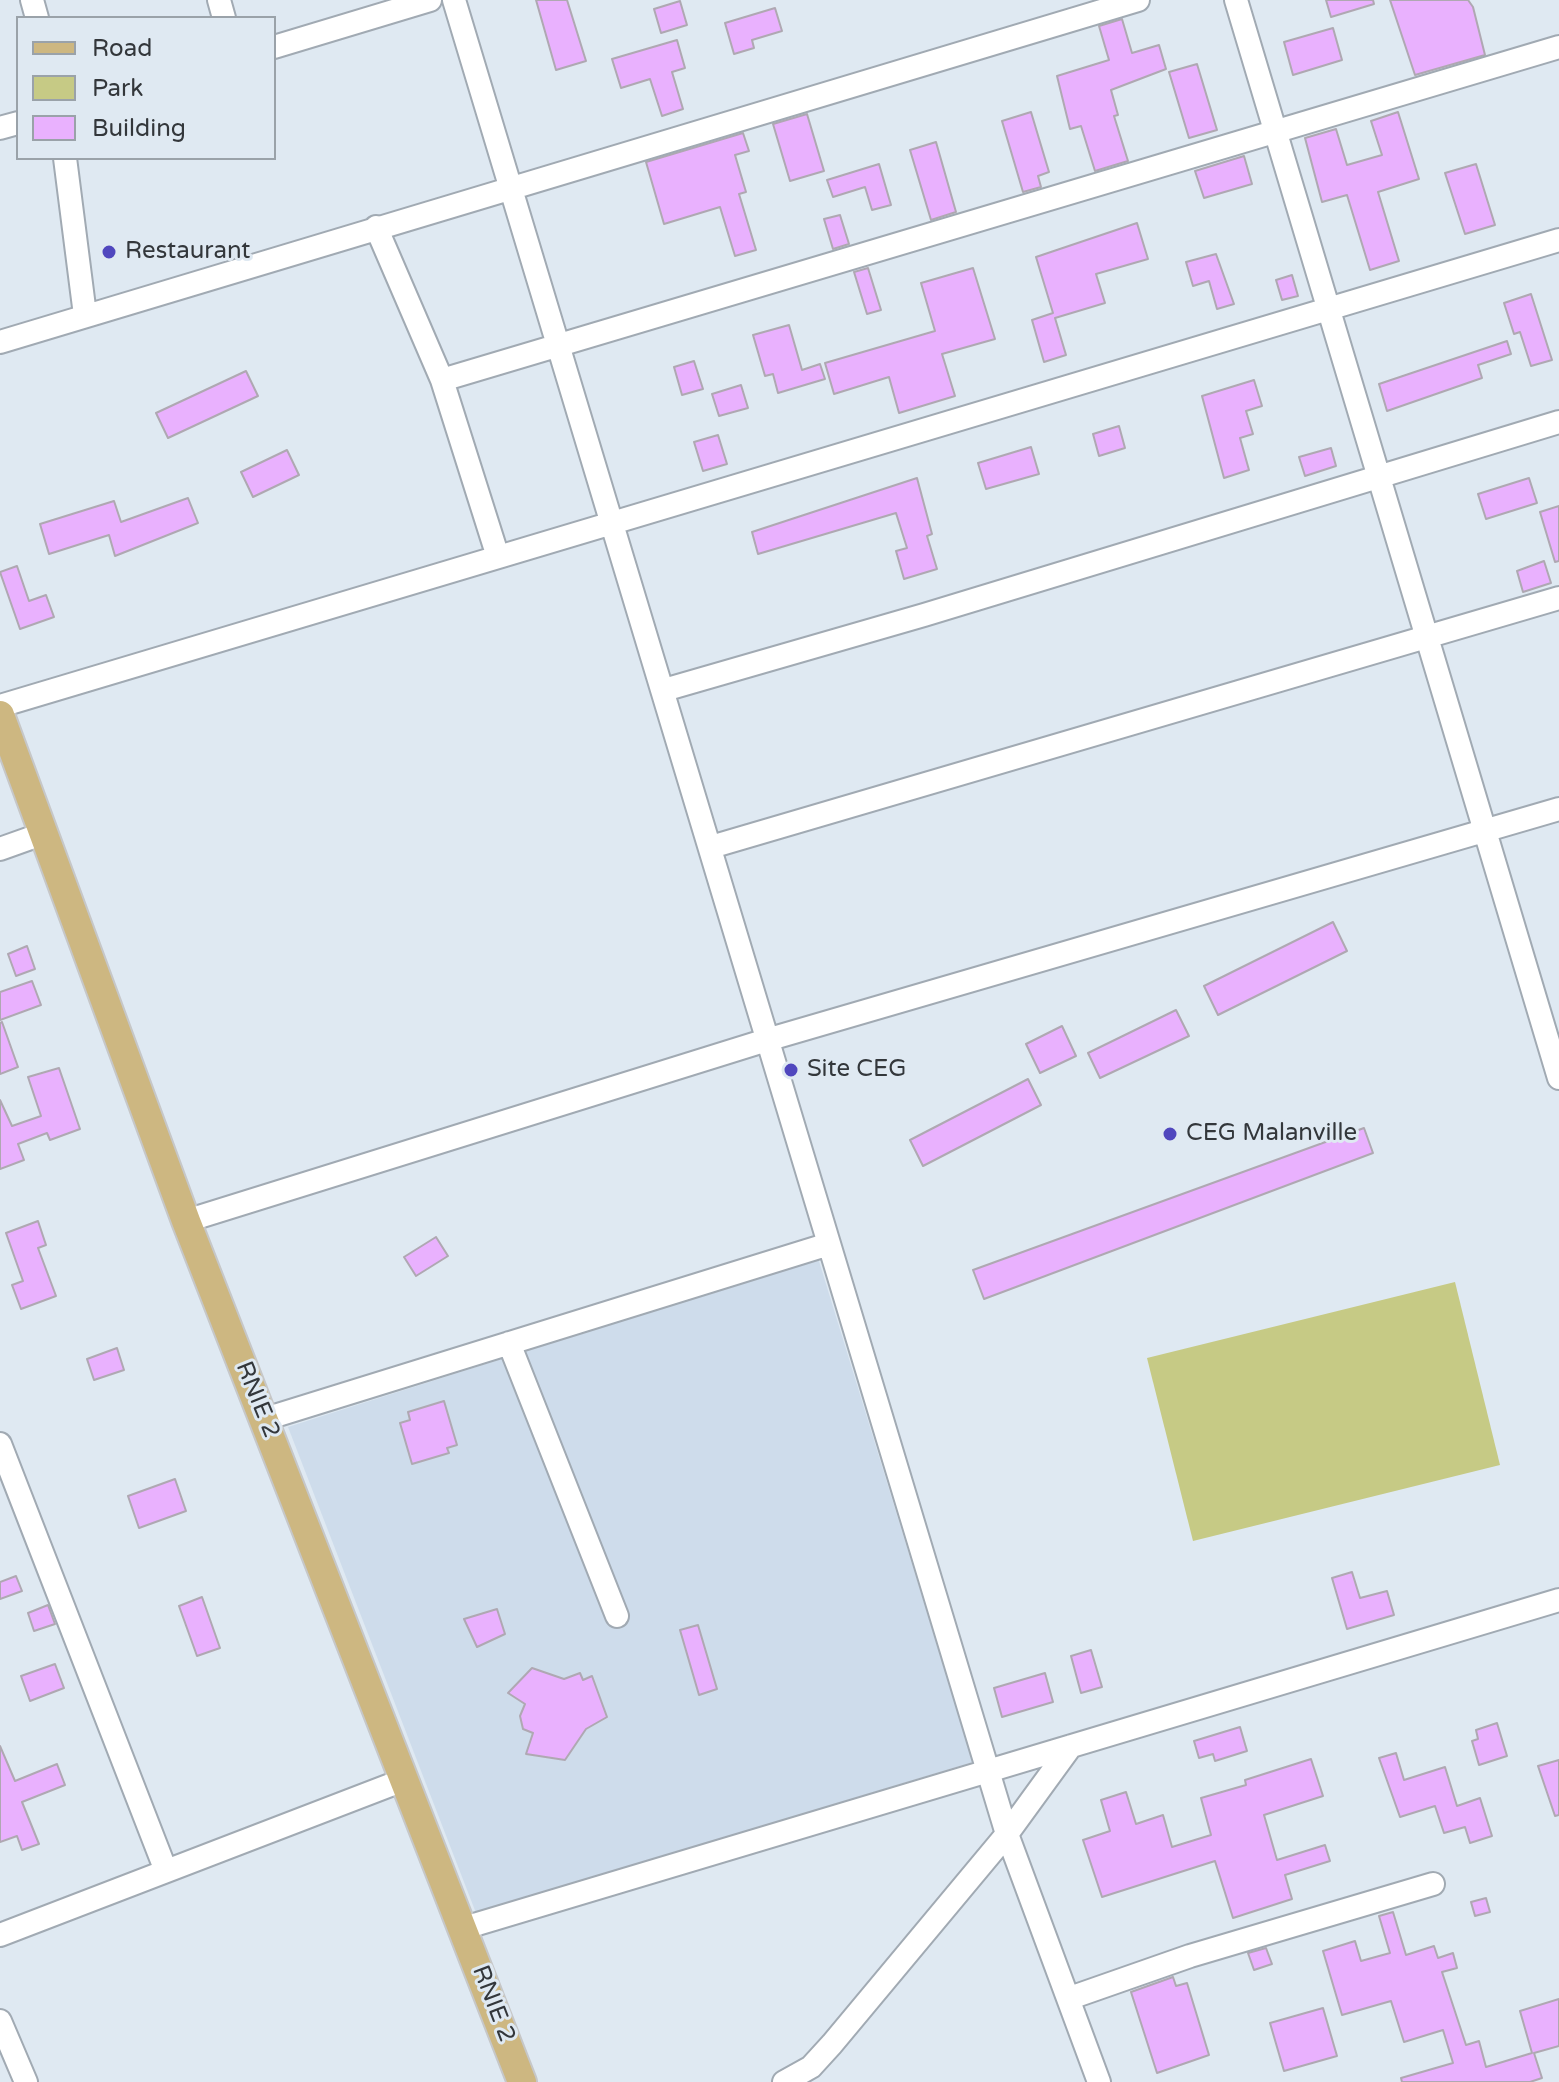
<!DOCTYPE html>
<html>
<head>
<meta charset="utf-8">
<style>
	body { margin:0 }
	#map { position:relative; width:1559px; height:2082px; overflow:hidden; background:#dfe9f2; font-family:"Varela Round",sans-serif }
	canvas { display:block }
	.legend { position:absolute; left:16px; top:16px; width:260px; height:144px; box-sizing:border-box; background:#dfe9f2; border:2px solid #9aa2a9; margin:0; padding:10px 14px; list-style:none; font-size:24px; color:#33373b }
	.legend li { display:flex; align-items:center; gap:16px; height:40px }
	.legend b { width:40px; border:2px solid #9aa2a9 }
</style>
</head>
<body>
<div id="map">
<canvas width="1559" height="2082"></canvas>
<ul class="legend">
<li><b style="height:10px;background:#cdb781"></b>Road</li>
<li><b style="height:22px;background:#c6ca85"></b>Park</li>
<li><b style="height:22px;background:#e9b1fe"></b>Building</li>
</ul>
</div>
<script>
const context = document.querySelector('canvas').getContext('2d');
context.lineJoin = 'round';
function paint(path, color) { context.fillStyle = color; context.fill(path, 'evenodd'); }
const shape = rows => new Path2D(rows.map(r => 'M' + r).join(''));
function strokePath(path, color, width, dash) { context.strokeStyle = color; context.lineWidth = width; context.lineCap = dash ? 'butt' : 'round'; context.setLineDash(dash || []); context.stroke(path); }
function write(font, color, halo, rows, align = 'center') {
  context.font = font + ' "Varela Round",sans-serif'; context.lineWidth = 6; context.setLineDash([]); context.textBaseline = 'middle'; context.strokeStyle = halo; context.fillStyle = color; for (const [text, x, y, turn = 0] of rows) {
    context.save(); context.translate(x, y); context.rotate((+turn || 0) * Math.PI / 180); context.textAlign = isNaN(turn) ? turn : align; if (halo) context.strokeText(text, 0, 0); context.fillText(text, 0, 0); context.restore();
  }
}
const built = shape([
	[818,1258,973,1762,476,1913,288,1427]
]);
const green = shape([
	[1455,1282,1500,1465,1193,1541,1147,1358]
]);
const building = shape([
	[536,0,567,0,586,61,556,70,536,0],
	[1326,0,1373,0,1374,4,1331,17,1326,0],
	[1390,0,1468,0,1473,7,1485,55,1415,75,1390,0],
	[680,1,687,25,661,33,654,9,680,1],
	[775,8,782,31,752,40,754,48,734,54,725,23,775,8],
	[1122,19,1132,53,1159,45,1166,69,1111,90,1118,115,1114,116,1128,161,1095,171,1081,126,1070,129,1057,76,1109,60,1099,26,1122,19],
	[1333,28,1342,60,1293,75,1284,42,1333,28],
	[677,40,685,68,672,72,683,109,662,116,650,79,621,88,612,59,677,40],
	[1197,64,1217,130,1189,138,1169,72,1197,64],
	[1031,112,1049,172,1038,176,1041,187,1023,192,1002,121,1031,112],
	[1398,112,1419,179,1378,192,1399,261,1370,270,1347,195,1322,202,1305,138,1336,129,1347,165,1382,155,1371,121,1398,112],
	[807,114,824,171,790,181,773,124,807,114],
	[743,133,749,151,735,155,746,192,739,194,756,250,735,256,720,207,664,224,646,162,743,133],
	[936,142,956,212,931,220,910,150,936,142],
	[1244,156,1252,184,1204,198,1195,171,1244,156],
	[879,164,891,205,872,210,865,187,833,197,827,180,879,164],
	[1476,164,1495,225,1465,234,1445,173,1476,164],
	[840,215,849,244,833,249,824,219,840,215],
	[1137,223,1148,259,1096,274,1105,303,1055,318,1066,355,1044,362,1032,320,1053,313,1036,257,1137,223],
	[1216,254,1234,304,1217,309,1209,281,1193,286,1186,262,1216,254],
	[868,268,881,310,867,314,854,272,868,268],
	[973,268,995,339,942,354,955,396,899,413,889,377,834,394,825,363,935,331,921,283,973,268],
	[1292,275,1298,296,1282,300,1276,280,1292,275],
	[1531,294,1552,360,1531,366,1520,332,1514,334,1504,303,1531,294],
	[789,325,802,370,820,364,825,379,778,393,773,374,765,376,753,335,789,325],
	[1507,341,1511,354,1478,365,1482,378,1387,411,1379,384,1507,341],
	[694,361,703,389,682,395,674,367,694,361],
	[246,371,258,396,168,438,156,413,246,371],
	[1254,380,1262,406,1246,411,1253,434,1240,438,1249,470,1224,478,1202,396,1254,380],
	[741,385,748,408,719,416,712,394,741,385],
	[1119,426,1125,448,1099,456,1093,434,1119,426],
	[718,435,727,464,703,471,694,442,718,435],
	[1031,447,1039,474,986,489,978,463,1031,447],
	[1331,448,1336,466,1305,476,1299,457,1331,448],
	[287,450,299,475,253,497,241,472,287,450],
	[917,478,932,534,927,536,937,569,904,579,896,551,907,548,896,513,758,554,752,532,917,478],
	[1529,478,1537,503,1486,519,1478,494,1529,478],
	[188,498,198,523,115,556,109,535,49,554,40,524,114,501,121,522,188,498],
	[1559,506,1559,561,1555,562,1540,512,1559,506],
	[1544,561,1551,583,1523,592,1517,571,1544,561],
	[17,566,29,601,46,595,54,617,20,629,0,572,17,566],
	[1333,922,1347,951,1218,1015,1204,986,1333,922],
	[27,946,35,969,16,976,8,954,27,946],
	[32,981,41,1005,0,1020,0,992,32,981],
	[1176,1010,1189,1036,1100,1078,1088,1053,1176,1010],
	[2,1022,18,1067,0,1074,0,1023,2,1022],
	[1062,1026,1076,1056,1040,1073,1026,1044,1062,1026],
	[59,1068,80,1129,50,1140,47,1133,18,1144,24,1160,0,1169,0,1100,12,1126,41,1116,28,1077,59,1068],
	[1028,1079,1041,1105,923,1166,910,1140,1028,1079],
	[1364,1128,1373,1153,984,1299,973,1270,1364,1128],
	[38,1221,46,1245,38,1248,56,1296,21,1309,12,1285,23,1281,6,1233,38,1221],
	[436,1237,448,1256,416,1276,404,1257,436,1237],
	[117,1348,124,1370,94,1380,87,1359,117,1348],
	[444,1401,457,1445,447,1448,449,1453,412,1464,400,1423,410,1420,408,1412,444,1401],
	[175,1479,186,1511,139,1528,128,1496,175,1479],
	[1352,1572,1360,1598,1387,1591,1394,1615,1347,1629,1332,1578,1352,1572],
	[16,1576,22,1591,0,1599,0,1582,16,1576],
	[202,1597,220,1648,197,1656,179,1606,202,1597],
	[48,1605,55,1624,34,1631,28,1613,48,1605],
	[497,1609,505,1634,477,1647,464,1619,497,1609],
	[698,1625,717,1689,699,1695,680,1630,698,1625],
	[1091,1650,1102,1687,1081,1693,1071,1656,1091,1650],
	[55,1664,64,1688,30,1701,21,1676,55,1664],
	[532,1668,564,1679,580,1673,583,1680,592,1676,607,1717,586,1729,565,1760,526,1754,533,1733,523,1729,520,1716,525,1704,508,1693,532,1668],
	[1045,1673,1053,1702,1002,1717,994,1688,1045,1673],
	[1497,1723,1507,1756,1479,1765,1472,1741,1478,1739,1476,1730,1497,1723],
	[1240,1727,1247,1751,1215,1761,1213,1754,1199,1758,1194,1741,1240,1727],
	[0,1746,15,1781,57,1764,65,1785,22,1802,39,1844,22,1850,17,1836,0,1842,0,1746],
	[1396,1753,1404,1780,1445,1767,1457,1806,1480,1798,1492,1836,1470,1843,1465,1827,1444,1833,1435,1806,1400,1817,1379,1758,1396,1753],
	[1311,1759,1323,1796,1264,1815,1277,1860,1325,1845,1330,1861,1285,1875,1292,1899,1233,1918,1215,1861,1102,1897,1083,1840,1110,1831,1101,1800,1126,1792,1136,1824,1163,1815,1172,1847,1211,1835,1201,1798,1246,1785,1245,1780,1311,1759],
	[1559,1760,1559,1815,1555,1816,1538,1766,1559,1760],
	[1486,1898,1490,1912,1475,1916,1471,1902,1486,1898],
	[1393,1912,1406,1955,1434,1946,1438,1958,1453,1953,1457,1968,1442,1972,1466,2045,1479,2041,1486,2067,1532,2053,1520,2011,1559,1999,1559,2046,1534,2053,1542,2078,1530,2082,1402,2082,1401,2078,1453,2063,1443,2030,1404,2042,1391,2001,1342,2015,1323,1951,1355,1941,1361,1961,1390,1953,1379,1916,1393,1912],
	[1266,1948,1272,1964,1254,1970,1248,1953,1266,1948],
	[1173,1977,1176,1986,1187,1983,1209,2055,1157,2073,1131,1992,1173,1977],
	[1323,2008,1337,2056,1284,2071,1270,2023,1323,2008]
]);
const minor = shape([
	[32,0,37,18],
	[219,0,224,18],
	[454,0,1007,1834,1099,2082],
	[1236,0,1559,1078],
	[274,47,430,0],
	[0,128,18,123],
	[65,158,85,315],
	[376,227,442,380,498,557],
	[0,342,1138,0],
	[442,380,1559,47],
	[664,690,924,615,1559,422],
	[0,706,1559,240],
	[711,847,1559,598],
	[0,849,42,834],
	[186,1221,770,1039,1559,809],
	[509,1343,617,1616],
	[265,1419,829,1244],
	[0,1444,166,1871],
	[464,1928,1559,1600],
	[0,1935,406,1779],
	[1070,1998,1190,1956,1433,1884],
	[0,2021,26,2082],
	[784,2082,811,2067,832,2044,1007,1834,1071,1746]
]);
const major = shape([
	[0,715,186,1221,522,2082]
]);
const markers = [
	[109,252,8,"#5047be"],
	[791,1070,8,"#5047be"],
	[1170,1134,8,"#5047be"]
];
const poiNames = [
	["Restaurant",125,252],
	["Site CEG",807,1070],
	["CEG Malanville",1186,1134]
];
const streetNames = [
	["RNIE 2",257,1400,68],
	["RNIE 2",493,2004,69]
];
paint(built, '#cedceb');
paint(green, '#c6ca85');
paint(building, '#e9b1fe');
strokePath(building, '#afa8b2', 2);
strokePath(minor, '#a1aab3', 26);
strokePath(major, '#c6c7c8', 32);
strokePath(minor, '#fff', 22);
strokePath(major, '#cdb781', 28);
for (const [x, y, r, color] of markers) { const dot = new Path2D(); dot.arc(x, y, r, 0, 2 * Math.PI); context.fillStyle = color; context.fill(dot); strokePath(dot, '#dfe9f2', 3); }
write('24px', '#33373b', '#dfe9f2', poiNames, 'left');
write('24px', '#33373b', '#dfe9f2', streetNames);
</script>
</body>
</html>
